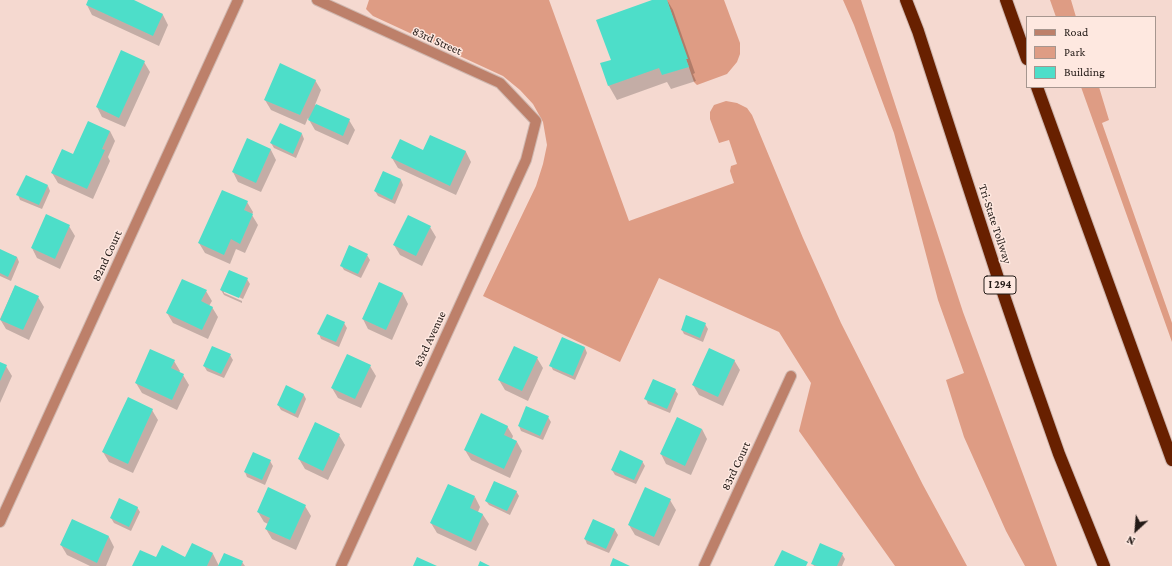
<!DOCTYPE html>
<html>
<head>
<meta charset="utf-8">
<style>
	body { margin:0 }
	#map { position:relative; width:1172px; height:566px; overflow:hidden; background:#f5d9d0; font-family:"Crimson Pro",serif }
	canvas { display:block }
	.legend { position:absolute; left:1026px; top:16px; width:130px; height:72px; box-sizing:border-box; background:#fee8e0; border:1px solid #a6968f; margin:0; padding:5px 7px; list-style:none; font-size:12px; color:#231a16 }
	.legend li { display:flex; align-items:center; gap:8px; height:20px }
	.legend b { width:20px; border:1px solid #a6968f }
	.north { position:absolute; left:1116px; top:510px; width:40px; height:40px; -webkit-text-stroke:3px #fee8e0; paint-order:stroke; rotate:206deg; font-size:11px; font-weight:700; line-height:16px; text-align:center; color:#231a16 }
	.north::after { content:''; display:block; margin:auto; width:14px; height:18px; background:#231a16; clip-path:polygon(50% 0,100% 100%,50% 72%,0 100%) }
</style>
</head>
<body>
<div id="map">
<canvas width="1172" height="566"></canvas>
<ul class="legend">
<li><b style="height:5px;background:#bd806a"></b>Road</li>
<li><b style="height:11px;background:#de9c84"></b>Park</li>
<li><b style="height:11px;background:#4ddec9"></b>Building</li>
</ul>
<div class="north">N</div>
</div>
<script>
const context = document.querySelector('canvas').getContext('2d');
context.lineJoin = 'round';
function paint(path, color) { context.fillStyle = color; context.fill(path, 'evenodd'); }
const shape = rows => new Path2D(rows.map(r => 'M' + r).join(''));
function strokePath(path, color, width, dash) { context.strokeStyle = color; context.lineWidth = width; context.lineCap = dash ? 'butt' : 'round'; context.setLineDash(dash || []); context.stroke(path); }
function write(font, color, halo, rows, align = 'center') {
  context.font = font + ' "Crimson Pro",serif'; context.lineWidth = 3; context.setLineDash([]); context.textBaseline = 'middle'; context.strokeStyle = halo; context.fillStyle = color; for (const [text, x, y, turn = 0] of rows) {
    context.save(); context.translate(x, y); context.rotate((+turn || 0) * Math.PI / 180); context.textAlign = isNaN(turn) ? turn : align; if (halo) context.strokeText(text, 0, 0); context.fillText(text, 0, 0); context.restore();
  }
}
const green = shape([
	[369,0,549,0,629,221,734,183,730,171,731,166,737,164,729,140,719,143,710,119,710,112,714,105,726,101,737,103,747,108,752,115,803,238,841,323,923,485,967,566,895,566,799,431,811,383,779,332,659,278,620,362,483,296,536,186,543,164,547,145,543,122,533,104,520,90,503,76,373,16,366,9],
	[667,0,724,0,740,43,740,54,737,62,727,74,697,85,694,82,686,59,687,59],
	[843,0,861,0,963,312,1057,566,1025,566,1006,531,964,437,946,380,964,373,938,300,894,133,854,25],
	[1050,0,1071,0,1076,17,1056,17],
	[1081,87,1099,87,1109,120,1102,123,1172,323,1172,342]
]);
const shadow = shape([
	[89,0,131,0,163,15,168,25,159,46,92,15,87,5],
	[653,0,667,0,673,10,695,73,693,74,696,81,671,89,667,82,617,100,609,86,601,64,612,61],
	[144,62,150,72,125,127,102,117,97,107],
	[315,80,321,90,315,105,349,120,355,130,348,145,315,130,308,118,305,125,271,110,265,100],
	[280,125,302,134,304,139,296,158,274,148,271,143],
	[110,131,115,141,108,157,110,161,93,199,58,183,52,173,74,155],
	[431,136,466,152,471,162,456,195,398,168,392,158,424,151],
	[248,139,271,150,276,160,261,192,238,182,233,172],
	[383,172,401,180,403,185,395,204,378,196,375,191],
	[48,186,50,191,42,209,20,200,18,195],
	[247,202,253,212,252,215,258,225,245,253,236,249,230,264,205,253,199,243],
	[69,226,75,236,60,269,37,258,32,248],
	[430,227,436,237,422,266,400,255,394,245],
	[0,250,17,257,19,262,11,281,0,276],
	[367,255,370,260,361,278,344,270,341,265],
	[247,279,250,284,243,299,224,290,224,293,242,301,242,303,224,295,221,290],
	[379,283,403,294,408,304,392,340,368,329,363,319],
	[15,286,38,297,44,307,29,340,6,329,0,319],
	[206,291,212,301,209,306,212,307,218,317,208,339,173,323,167,313],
	[344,323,347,328,339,347,321,339,319,334],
	[705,324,708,329,703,342,684,334,682,330],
	[563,338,585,348,587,353,575,380,553,370,551,366],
	[230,355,233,360,224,378,207,371,204,366],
	[537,358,543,368,528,401,505,390,499,380],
	[734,360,740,370,723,406,699,395,693,385],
	[174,361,180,371,179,373,183,375,189,385,177,410,142,393,136,383],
	[0,363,6,366,12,376,0,403],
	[370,366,376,376,361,408,338,398,332,388],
	[286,387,304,395,306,399,298,418,281,410,278,405],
	[675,390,678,394,670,413,648,404,646,399],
	[152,410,158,420,133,473,109,462,103,452],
	[548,417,551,422,543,440,521,431,519,426],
	[507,426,513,436,512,439,517,442,522,451,510,478,471,460,465,450],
	[702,429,707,439,691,475,666,464,661,454],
	[339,435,345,445,328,480,305,469,299,459],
	[270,461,273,466,265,485,247,477,245,472],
	[642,461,645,466,636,484,615,475,612,470],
	[516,491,519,496,510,515,489,505,486,501],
	[475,497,480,507,478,512,483,515,489,524,476,551,437,533,431,523],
	[670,500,676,510,659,546,635,535,629,525],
	[305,506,311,516,296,550,272,539,266,529,268,524,264,522,258,512],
	[137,507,140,512,131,531,114,523,111,518],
	[73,520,109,537,114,547,106,566,90,566,67,555,61,545],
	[593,521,615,530,618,535,609,553,587,544,585,539],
	[213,554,219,566,242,562,245,566,133,566,157,559,186,558],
	[842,554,845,559,842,566,814,566,812,563]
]);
const building = shape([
	[88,0,134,0,163,14,153,36,86,5],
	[652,0,667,0,688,59,686,59,689,67,662,75,659,68,608,86,600,63,611,60,596,20],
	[121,50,145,61,119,118,96,107],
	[280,63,316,80,300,115,264,100],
	[316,104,350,119,343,136,308,120],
	[88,121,110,131,102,149,105,150,87,189,51,173,62,149,73,154],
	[280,123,302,133,293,154,270,143],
	[430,135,466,151,450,186,391,158,400,139,423,150],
	[247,138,271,149,256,183,232,172],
	[383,171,401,179,392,200,374,191],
	[26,175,48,185,39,205,16,195],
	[222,190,248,201,244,210,253,214,240,244,231,239,224,255,198,243],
	[46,214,70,225,55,259,31,248],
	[408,215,431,226,416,256,393,245],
	[349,245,368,254,358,274,340,266],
	[0,249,17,257,8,277,0,273],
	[229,270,248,278,239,298,220,290],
	[182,279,207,290,201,301,213,307,202,330,166,313],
	[379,282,403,293,386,330,362,319],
	[15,285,39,296,23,330,0,320],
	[327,314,345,322,336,342,317,334],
	[686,315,706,323,700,338,681,330],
	[562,337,585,347,573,376,549,366],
	[212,346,231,354,221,374,203,366],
	[514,346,538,357,522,391,498,380],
	[709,348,735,360,718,397,692,385],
	[150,349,175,360,171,368,184,374,172,400,135,383],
	[347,354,371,365,355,399,331,388],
	[0,362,7,365,0,381],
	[653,379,676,389,667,409,644,399],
	[286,385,304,394,295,414,277,405],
	[128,397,153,409,128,464,102,452],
	[526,406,549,416,540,436,518,426],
	[481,413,508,426,504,435,517,441,504,469,464,450],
	[677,417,702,429,685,466,660,454],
	[315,422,340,434,323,471,298,459],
	[620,450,643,461,634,480,611,470],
	[253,452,271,460,262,480,244,472],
	[494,481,517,491,507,511,485,501],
	[448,484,475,496,470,508,483,514,471,542,430,523],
	[268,487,306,505,290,540,265,529,270,518,257,512],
	[645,487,671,499,654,537,628,525],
	[119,498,138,507,129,527,110,518],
	[72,519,109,536,97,563,60,545],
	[593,519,615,529,606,549,584,539],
	[192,543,213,553,207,566,132,566,140,550,156,557,162,545,185,557],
	[820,543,843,553,837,566,817,566,811,564],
	[782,550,808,562,806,566,774,566],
	[224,553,243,561,241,566,218,566],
	[417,557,437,566,413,566],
	[613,558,630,566,610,566],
	[480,561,490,566,478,566]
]);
const minor = shape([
	[317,0,500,83,536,121,526,160,341,566],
	[0,522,238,0],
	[704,566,791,376]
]);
const motorway = shape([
	[906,0,918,31,998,278,1027,363,1059,454,1104,566],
	[1006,0,1027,59],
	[1037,87,1172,460]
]);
const shields = [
	[1000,285,32]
];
const shieldNames = [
	["I 294",1000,285]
];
const streetNames = [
	["83rd Street",437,41,24],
	["Tri-State Tollway",995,224,72],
	["82nd Court",107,256,-65],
	["83rd Avenue",430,339,-65],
	["83rd Court",736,466,-65]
];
paint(green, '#de9c84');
paint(shadow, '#0003');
paint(building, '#4ddec9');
strokePath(minor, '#cfb7af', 12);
strokePath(motorway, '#cfb7af', 14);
strokePath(minor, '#bd806a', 10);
strokePath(motorway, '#682000', 12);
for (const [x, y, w] of shields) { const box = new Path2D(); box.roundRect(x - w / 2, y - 9, w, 18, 3); context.fillStyle = '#fee8e0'; context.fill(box); strokePath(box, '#231a16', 1); }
write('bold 11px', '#231a16', null, shieldNames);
write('12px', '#231a16', '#fee8e0', streetNames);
</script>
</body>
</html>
